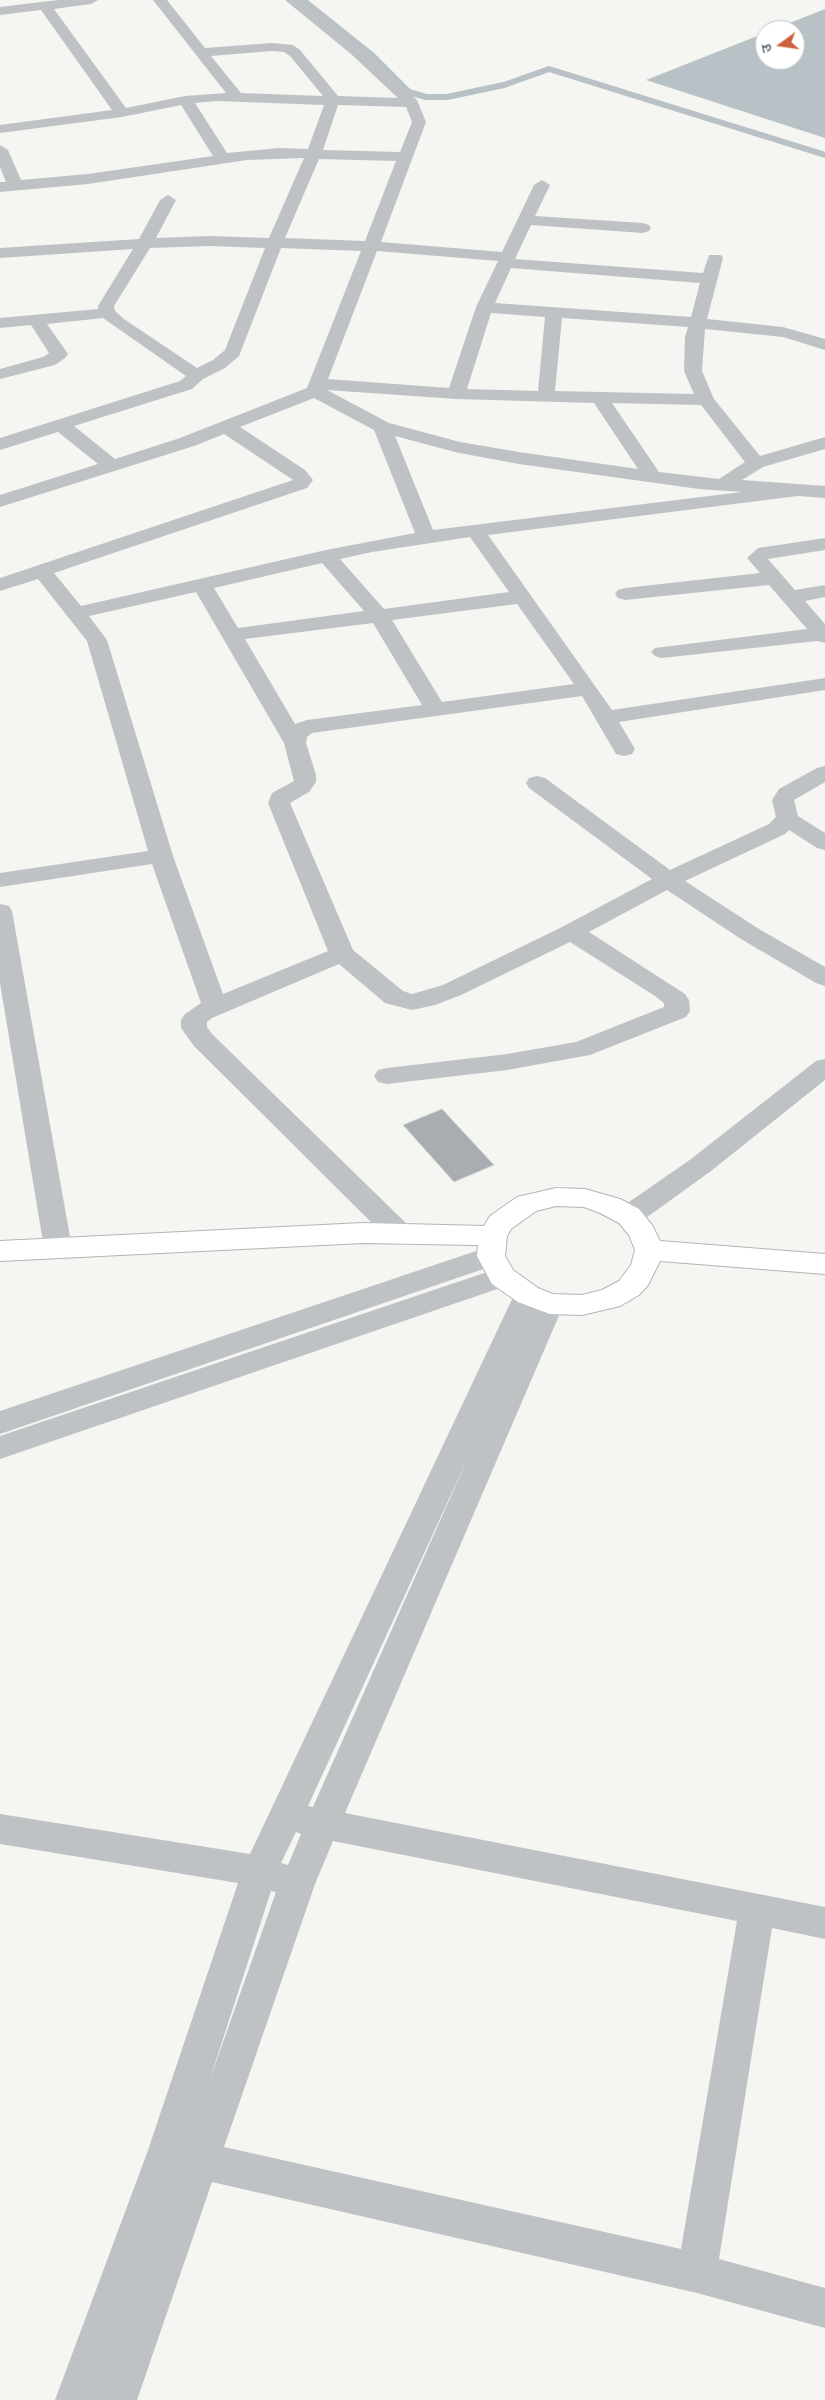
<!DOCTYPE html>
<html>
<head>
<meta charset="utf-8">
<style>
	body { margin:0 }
	#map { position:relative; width:825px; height:2400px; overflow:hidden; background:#f5f5f2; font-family:Arial,"Noto Sans Devanagari",sans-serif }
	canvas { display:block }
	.north { position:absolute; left:755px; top:20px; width:50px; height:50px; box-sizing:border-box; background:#fff; border:1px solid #c3c7cc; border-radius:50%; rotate:256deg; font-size:14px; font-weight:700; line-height:20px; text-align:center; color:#68747f }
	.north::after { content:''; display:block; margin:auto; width:18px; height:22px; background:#cb633c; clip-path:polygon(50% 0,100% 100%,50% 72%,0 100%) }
</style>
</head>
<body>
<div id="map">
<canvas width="825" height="2400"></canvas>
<div class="north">उ</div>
</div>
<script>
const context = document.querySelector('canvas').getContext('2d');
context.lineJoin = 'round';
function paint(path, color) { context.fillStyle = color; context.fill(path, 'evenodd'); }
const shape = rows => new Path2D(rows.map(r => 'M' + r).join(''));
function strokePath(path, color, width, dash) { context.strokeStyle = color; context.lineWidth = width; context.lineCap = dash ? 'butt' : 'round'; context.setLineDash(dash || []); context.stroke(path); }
const water = shape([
	[825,9,825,138,646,80,765,33,765,60,795,60,795,30,772,30]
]);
const stream = shape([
	[303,0,372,55,409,92,426,97,447,97,504,85,549,69,825,155]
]);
const building = shape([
	[442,1109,494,1165,454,1182,403,1125,442,1109]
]);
const minor = shape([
	[58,0,98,0,91,4,54,9,126,108,185,96,226,93,153,0,167,0,205,48,272,43,293,45,300,50,338,96,398,98,351,54,285,0,300,0,361,48,417,100,426,122,381,242,502,252,534,185,542,180,550,185,535,216,643,223,649,225,651,228,649,231,643,233,531,225,515,259,703,273,709,255,721,255,723,258,707,319,783,327,825,339,825,350,783,337,705,329,702,371,714,399,760,456,825,437,825,449,763,467,742,480,825,486,825,498,798,496,488,535,612,710,825,678,825,690,619,722,635,749,632,754,624,756,616,754,582,696,312,733,307,737,306,743,316,775,316,782,309,792,290,803,353,950,403,991,412,994,443,985,562,927,652,879,529,788,526,783,529,778,537,776,545,778,670,870,769,824,776,817,772,800,779,789,817,768,825,766,825,782,794,800,798,816,825,833,825,850,817,848,789,830,785,834,685,881,759,929,825,967,825,986,816,983,741,939,667,890,589,932,685,994,689,1000,690,1011,686,1017,590,1055,507,1070,387,1084,378,1082,374,1076,378,1070,387,1068,507,1054,576,1042,664,1007,664,1003,655,996,570,942,461,995,435,1005,412,1010,385,1003,339,964,212,1018,207,1022,207,1027,212,1034,410,1227,414,1234,410,1241,400,1244,390,1241,194,1046,181,1028,181,1020,185,1014,201,1003,152,864,0,887,0,873,148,851,87,641,38,579,0,591,0,578,293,480,224,434,194,446,0,507,0,495,98,464,58,432,0,450,0,438,180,381,186,376,103,318,47,324,68,354,65,358,55,365,0,379,0,369,43,357,49,353,31,325,0,328,0,318,98,309,98,306,133,249,0,258,0,248,139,239,160,200,168,195,176,200,156,238,210,236,269,238,304,158,247,160,88,184,0,192,0,182,6,182,0,167,0,145,8,150,21,180,88,174,213,156,181,105,122,117,0,133,0,125,112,110,41,10,0,15,0,7,58,0],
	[272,51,284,52,290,56,323,96,241,93,211,56,272,51],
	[217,101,324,105,308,149,279,148,227,153,195,103,217,101],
	[338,105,406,107,412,122,400,152,323,150,338,105],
	[319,159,396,161,365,241,285,238,319,159],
	[210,246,265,248,225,350,213,360,197,368,124,319,115,311,114,306,150,248,210,246],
	[281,248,361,251,307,388,180,438,115,459,74,426,192,389,203,379,225,368,239,356,281,248],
	[377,251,498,261,476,307,449,388,328,379,377,251],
	[511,268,700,283,691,317,495,303,511,268],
	[491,313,545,317,538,391,467,389,491,313],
	[562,318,688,327,685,337,684,371,694,394,555,391,562,318],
	[327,390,456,399,594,403,638,469,519,452,460,442,389,423,327,390],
	[314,398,374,430,415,533,326,550,81,606,54,573,307,488,313,480,305,470,240,427,314,398],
	[612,403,701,405,745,462,719,479,659,472,612,403],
	[395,436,459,453,519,464,699,489,742,492,433,530,395,436],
	[470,537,509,592,384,609,340,559,372,552,470,537],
	[322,563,364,611,238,628,214,588,322,563],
	[196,592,284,743,294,781,272,793,268,803,328,951,223,994,173,856,107,640,89,616,196,592],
	[517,604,574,684,442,702,392,620,517,604],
	[373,623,422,705,307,720,295,724,245,639,373,623],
	[825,538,825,550,768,559,795,590,825,585,825,597,805,601,825,624,825,643,817,641,662,658,655,656,651,652,655,648,807,629,769,585,625,600,618,598,615,594,618,590,625,588,760,573,747,558,758,548,825,538],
	[0,904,9,906,12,911,72,1248,68,1255,58,1258,48,1255,44,1248,0,983,0,904],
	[491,1246,501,1249,505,1256,501,1263,0,1434,0,1411,491,1246],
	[502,1267,512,1270,516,1277,512,1284,0,1459,0,1436,502,1267],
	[528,1285,538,1288,542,1296,550,1294,560,1297,564,1304,345,1813,825,1907,825,1939,772,1928,719,2259,825,2288,825,2328,697,2293,212,2182,137,2400,55,2400,147,2153,238,1883,0,1844,0,1814,250,1854,514,1295,518,1288,528,1285],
	[471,1451,313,1807,308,1806,471,1451],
	[296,1832,301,1834,288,1865,281,1863,296,1832],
	[333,1841,737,1921,681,2249,224,2147,315,1884,333,1841],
	[271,1891,276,1892,209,2082,271,1891]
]);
const tertiary = shape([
	[825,1059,825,1080,711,1171,639,1223,629,1226,619,1223,615,1216,619,1209,691,1159,816,1061,825,1059]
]);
const secondary = shape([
	[556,1188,585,1189,620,1199,639,1209,652,1225,660,1241,825,1254,825,1274,660,1261,648,1285,639,1295,620,1306,582,1315,550,1314,518,1302,492,1284,477,1256,478,1245,363,1243,0,1261,0,1241,363,1223,484,1226,490,1216,517,1197,556,1188],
	[556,1206,584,1207,600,1213,619,1223,629,1235,635,1250,631,1265,619,1281,602,1290,582,1295,553,1294,538,1288,513,1270,505,1256,507,1236,511,1229,536,1211,556,1206]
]);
paint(water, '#b8c1c5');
strokePath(stream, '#b8c1c5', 6);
paint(building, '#a7adb1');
strokePath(building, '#d6d6d5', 1);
strokePath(secondary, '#b1b5b9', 2);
paint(minor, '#bfc2c5');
paint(tertiary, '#bfc2c5');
paint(secondary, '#fff');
</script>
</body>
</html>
